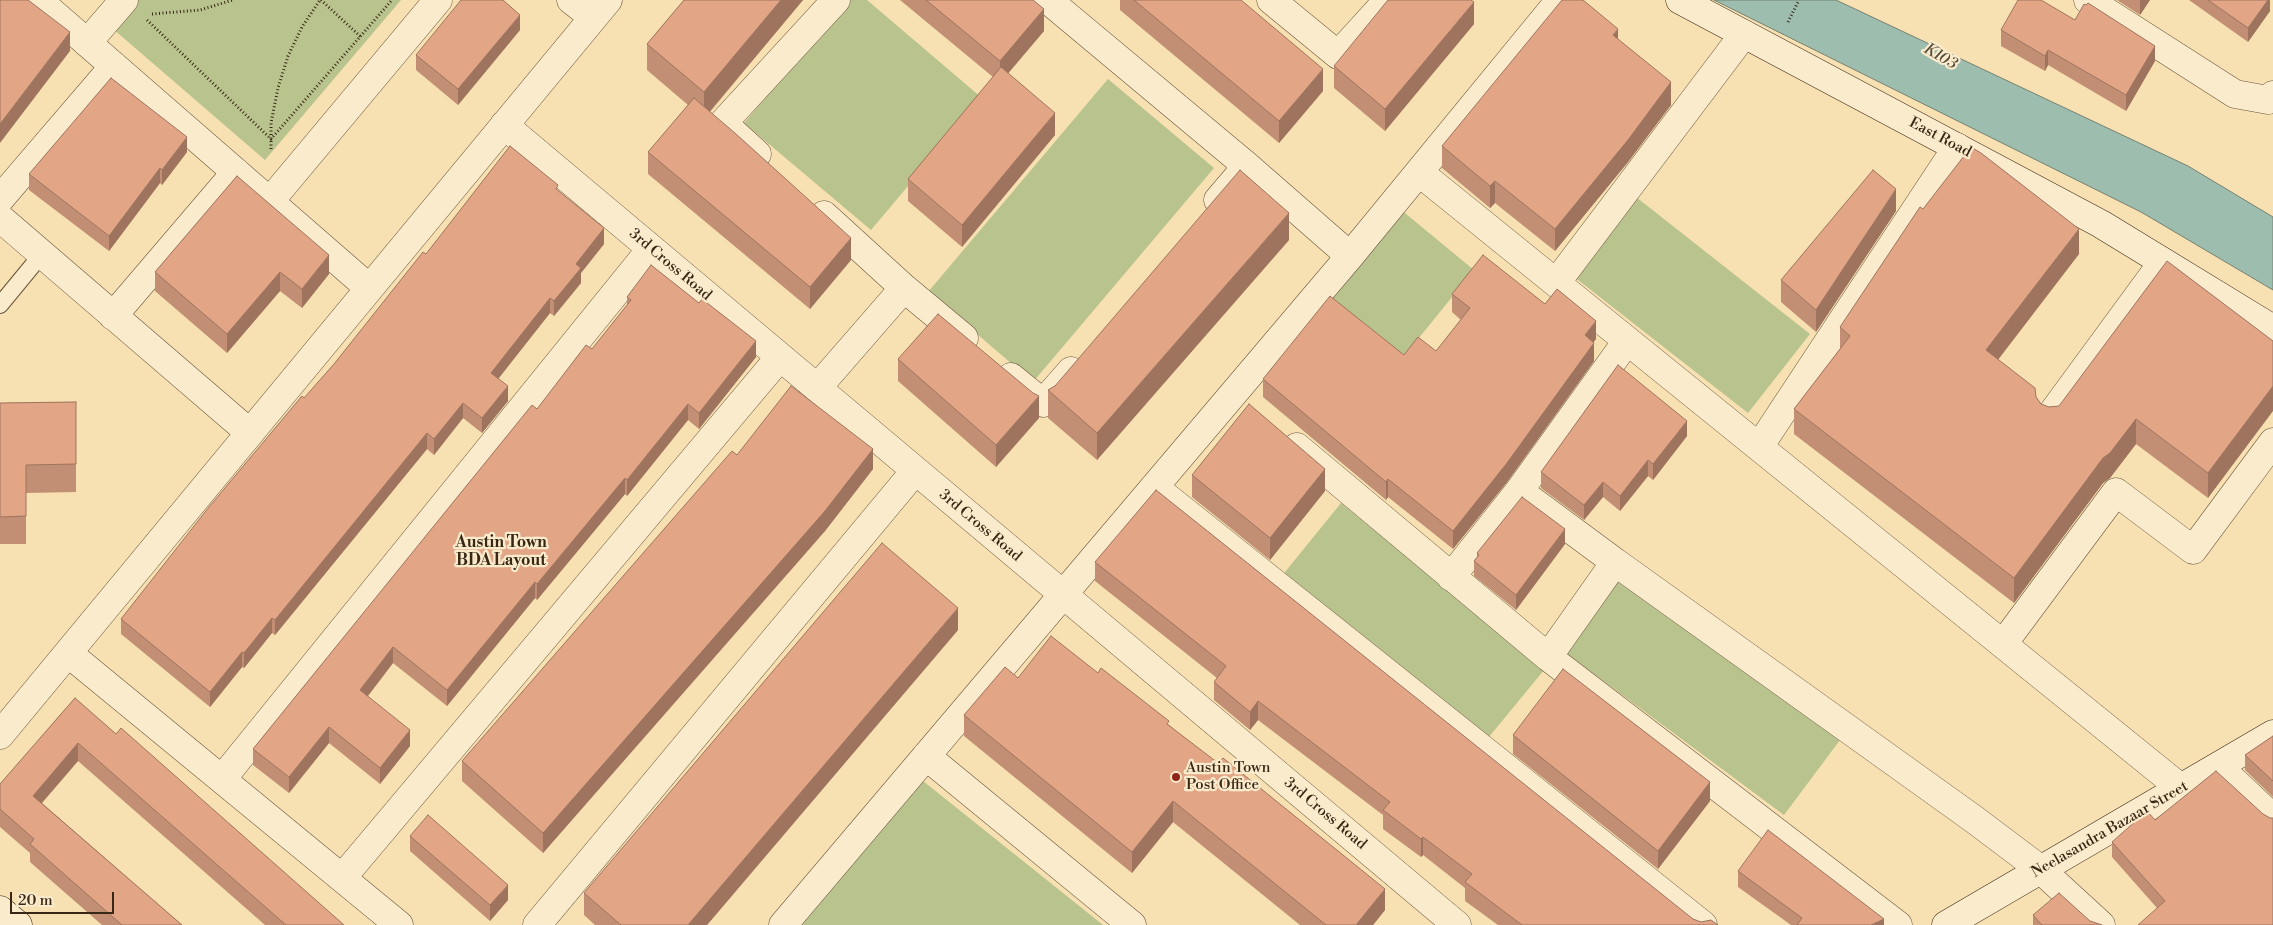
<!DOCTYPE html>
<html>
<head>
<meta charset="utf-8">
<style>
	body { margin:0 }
	#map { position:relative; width:2273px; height:925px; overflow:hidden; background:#f7e0b1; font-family:"Libre Bodoni",serif }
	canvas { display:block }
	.scale { position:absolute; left:10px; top:892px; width:104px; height:22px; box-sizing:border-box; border:2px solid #392715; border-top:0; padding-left:6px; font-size:15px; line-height:18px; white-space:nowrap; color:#392715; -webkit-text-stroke:4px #faebcc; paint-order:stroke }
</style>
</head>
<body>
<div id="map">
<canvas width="2273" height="925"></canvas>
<div class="scale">20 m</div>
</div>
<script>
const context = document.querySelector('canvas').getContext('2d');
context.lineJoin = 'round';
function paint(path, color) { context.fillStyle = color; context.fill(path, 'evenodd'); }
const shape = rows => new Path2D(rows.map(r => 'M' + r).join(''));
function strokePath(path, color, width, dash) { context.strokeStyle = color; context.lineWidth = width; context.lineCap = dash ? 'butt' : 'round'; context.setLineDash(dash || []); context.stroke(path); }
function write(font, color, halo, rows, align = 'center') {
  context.font = font + ' "Libre Bodoni",serif'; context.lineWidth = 4.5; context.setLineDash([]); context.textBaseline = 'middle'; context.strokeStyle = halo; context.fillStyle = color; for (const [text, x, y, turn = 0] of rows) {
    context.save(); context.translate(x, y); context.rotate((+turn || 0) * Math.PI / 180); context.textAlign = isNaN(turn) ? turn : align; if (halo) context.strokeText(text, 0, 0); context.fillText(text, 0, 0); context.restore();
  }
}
const green = shape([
	[136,0,401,0,265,160,112,28],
	[848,0,867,0,982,98,871,230,744,123],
	[1108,79,1214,168,1033,382,928,292],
	[1636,197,1810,334,1748,413,1573,276],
	[1400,209,1474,270,1401,360,1327,300],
	[1341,503,1544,670,1484,743,1281,577],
	[1622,571,1843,736,1784,815,1563,651],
	[923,781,1103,925,801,925]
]);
const water = shape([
	[1714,0,1836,0,2188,166,2273,217,2273,290,2141,212,1714,0]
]);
const path = shape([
	[321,0,361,37],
	[152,14,200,10,233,0],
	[147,20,271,139,392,0],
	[1788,22,1799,0],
	[271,149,271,123,278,88,288,56,302,27,320,0]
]);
const lane = shape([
	[0,305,42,254]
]);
const street = shape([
	[38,0,369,288],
	[571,0,593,17],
	[1048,0,1247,166,1350,256],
	[1271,0,1338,55,1388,0],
	[2088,0,2235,94,2268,100,2273,95],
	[87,43,124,0],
	[504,125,1457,925],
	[757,154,723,123,836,0],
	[1420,173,2182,789],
	[0,199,114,66],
	[1218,200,1247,166],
	[270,201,438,0],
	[824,215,904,288],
	[0,218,250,433],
	[1556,283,1744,34],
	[113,316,236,172],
	[1011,377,1043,403,1071,371],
	[817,388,904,288,964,338],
	[2050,416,2163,262],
	[1297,447,1548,657,1898,925],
	[1759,447,1957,147],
	[1154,487,1703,925],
	[1519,491,1615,562],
	[1451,577,1519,491,1627,341],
	[2003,644,2116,492,2193,550,2273,442],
	[68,653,399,925],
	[1548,657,1615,562,1975,820,2040,869,2101,925],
	[0,735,608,0],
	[926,756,1132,925],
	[2219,767,2273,818],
	[222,779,651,249],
	[342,878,780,357],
	[537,925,915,471],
	[783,925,1350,256,1560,0]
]);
const secondary = shape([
	[1680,0,2101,224,2273,329],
	[0,910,18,925],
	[1946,925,2273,734]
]);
const wall = shape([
	[684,0,803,0,710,112,851,260,810,309,648,174,648,152,688,105,647,70,647,44],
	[900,0,1033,0,1044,31,1008,73,1055,135,962,247,908,201,908,179,993,77],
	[1120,0,1241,0,1323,91,1279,143,1120,10],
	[2117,0,2150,0,2140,15],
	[2189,0,2270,0,2270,11,2248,42],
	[2075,20,2155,61,2126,111,2048,65,2045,71,2001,46,2001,30],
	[1474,24,1385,131,1334,88,1334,66],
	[520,30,458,105,416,70,416,55],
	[1618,39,1671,105,1628,162,1555,251,1495,203,1490,208,1442,168,1442,146],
	[187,152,162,185,160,183,109,251,29,190,29,174],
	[237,176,329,274,302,308,280,291,227,353,155,291,155,272],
	[558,191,604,244,581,273,581,283,554,316,550,313,498,379,508,401,482,433,463,418,434,455,427,449,275,635,272,633,244,668,242,667,210,707,121,634,121,619,426,254],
	[1896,211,1816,332,1781,302,1781,280],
	[1289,240,1097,460,1048,418,1048,390],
	[2079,254,1998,360,2036,397,2041,404,2049,407,2059,406,2273,341,2208,498,2136,444,2110,478,2103,483,2014,603,1794,434,1794,409,1840,349,1840,327],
	[1452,294,1545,304,1596,339,1593,342,1594,361,1507,482,1453,549,1388,497,1386,500,1263,397,1263,379,1404,355,1436,351,1461,320,1452,312],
	[627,297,756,357,699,429,688,420,627,496,625,494,537,600,535,598,447,706,393,663,368,696,410,746,380,784,329,743,289,793,253,765,253,749,537,409,592,349,627,305],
	[898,359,1039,418,996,467,898,381],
	[76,402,76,492,26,493,26,544,0,544,0,403],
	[1687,436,1653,480,1648,476,1620,511,1603,497,1584,520,1541,488,1541,472],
	[737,455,873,469,825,531,543,853,462,781,462,761],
	[1192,475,1325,491,1270,560,1192,497],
	[1565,544,1516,610,1474,576,1474,561,1477,557,1477,553],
	[1095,562,1693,919,1701,922,1718,925,1498,925,1465,901,1465,888,1423,855,1421,857,1383,829,1383,815,1258,720,1250,730,1214,700,1214,682,1217,678,1095,581],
	[958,630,707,925,595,925,584,915,584,893],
	[1098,673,1169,725,1385,910,1373,925,1300,925,1173,822,1132,873,964,736,964,715,1018,678],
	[75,698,116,734,344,925,265,925,78,761,42,803,182,925,102,925,30,862,30,853,0,827,0,784],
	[1513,735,1710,801,1658,869,1513,754],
	[2273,736,2273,797,2245,770,2245,755],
	[2263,814,2270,818,2157,908,2112,857,2112,842,2155,820],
	[410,836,508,900,490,921,410,851],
	[1738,871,1884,925,1791,925,1738,887],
	[2033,915,2090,921,2102,925,2033,925]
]);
const shadedWall = shape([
	[781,0,803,0,704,118,704,92],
	[2140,0,2150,0,2140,15],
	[2268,0,2270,0,2270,11,2248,42,2248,28],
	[1474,2,1474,24,1385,131,1385,109],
	[1044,9,1044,31,1000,83,1000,61],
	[520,15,520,30,458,105,458,89],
	[1618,29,1618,51,1613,35],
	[70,32,70,51,0,143,0,124],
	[2155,46,2155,61,2126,111,2126,95],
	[2048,50,2048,65,2045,71,2045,56],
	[1323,69,1323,91,1279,143,1279,121],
	[1671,82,1671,105,1628,162,1555,251,1555,229],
	[1055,113,1055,135,962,247,962,225],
	[187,137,187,152,162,185,162,170],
	[160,168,160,183,109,251,109,236],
	[1495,181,1495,203,1490,208,1490,186],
	[1896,189,1896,211,1816,332,1816,310],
	[1289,213,1289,240,1097,460,1097,433],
	[604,228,604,244,581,273,581,283,554,316,554,301,576,264],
	[2079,229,2079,254,1986,375,1986,350],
	[851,238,851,260,810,309,810,287],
	[329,255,329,274,302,308,302,289],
	[280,272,280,291,227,353,227,334],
	[550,298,550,313,491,388,491,373],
	[1596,321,1596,339,1585,354,1585,335],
	[756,341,756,357,699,429,699,413],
	[1594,343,1594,361,1507,482,1453,549,1453,531],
	[508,386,508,401,482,433,482,418],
	[2273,386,2273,411,2208,498,2208,473],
	[1039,396,1039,418,996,467,996,445],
	[463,403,463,418,434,455,434,439],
	[688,404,688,420,627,496,627,480],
	[2136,419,2136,444,2110,478,2103,483,2014,603,2014,578,2103,458],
	[1687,421,1687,436,1653,480,1653,464],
	[427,433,427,449,275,635,275,620],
	[873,449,873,469,825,531,543,853,543,833],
	[1648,460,1648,476,1620,511,1620,496],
	[1325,469,1325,491,1270,560,1270,538],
	[625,478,625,494,537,600,537,584],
	[1388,479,1388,497,1386,500,1386,482],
	[1603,482,1603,497,1584,520,1584,505],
	[1565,529,1565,544,1516,610,1516,595],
	[535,582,535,598,447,706,447,690],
	[958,608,958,630,707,925,688,925],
	[272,618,272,633,244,668,244,653],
	[393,647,393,663,360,706,360,690],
	[242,652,242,667,210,707,210,692],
	[1258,701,1258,720,1250,730,1250,712],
	[329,727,329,743,289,793,289,777],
	[410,730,410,746,380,784,380,768],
	[78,743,78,761,33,813,33,796],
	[1710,782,1710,801,1658,869,1658,851],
	[1173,801,1173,822,1132,873,1132,852],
	[1423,837,1423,855,1421,857,1421,839],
	[508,885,508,900,490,921,490,905],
	[1385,889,1385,910,1373,925,1356,925],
	[1884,919,1884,925,1871,925]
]);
const building = shape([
	[0,0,28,0,70,32,0,124,0,0],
	[461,0,503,0,520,15,458,89,416,55,461,0],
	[684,0,781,0,704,92,647,44,684,0],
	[926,0,1033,0,1044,9,1000,61,926,0],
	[1134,0,1241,0,1323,69,1279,121,1134,0],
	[1388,0,1471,0,1474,2,1385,109,1334,66,1388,0],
	[1562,0,1583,0,1618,29,1613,35,1671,82,1628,140,1555,229,1495,181,1490,186,1442,146,1562,0],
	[2018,0,2041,0,2075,20,2084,4,2086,5,2088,3,2155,46,2126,95,2048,50,2045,56,2001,30,2018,0],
	[2208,0,2268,0,2248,28,2208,0],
	[1001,67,1055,113,962,225,908,179,1001,67],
	[111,78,187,137,162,170,160,168,109,236,29,174,111,78],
	[694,98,736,134,851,238,810,287,648,152,694,98],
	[510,146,558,185,556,189,604,228,576,264,581,268,554,301,550,298,491,373,508,386,482,418,463,403,434,439,427,433,275,620,272,618,244,653,242,652,210,692,121,619,209,507,302,396,304,398,334,364,423,252,426,254,510,146],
	[1971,147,1981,153,2079,229,1986,350,2035,388,2036,397,2041,404,2049,407,2059,406,2167,261,2273,341,2273,386,2208,473,2136,419,2110,453,2103,458,2014,578,1794,409,1850,336,1840,327,1920,207,1923,209,1971,147],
	[1240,170,1289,213,1097,433,1048,390,1055,386,1240,170],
	[1873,170,1896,189,1816,310,1781,280,1873,170],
	[237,176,329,255,302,289,280,272,227,334,155,272,237,176],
	[1483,255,1545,304,1557,289,1596,321,1585,335,1594,343,1507,463,1453,531,1388,479,1386,482,1263,379,1330,296,1404,355,1418,337,1436,351,1470,308,1452,294,1483,255],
	[651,265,699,303,702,299,756,341,699,413,688,404,627,480,625,478,537,584,535,582,447,690,393,647,360,690,410,730,380,768,329,727,289,777,253,749,532,405,537,409,586,345,592,349,631,300,627,297,651,265],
	[938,314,1033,393,1039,396,996,445,898,359,938,314],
	[1618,365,1687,421,1653,464,1648,460,1620,496,1603,482,1584,505,1541,472,1618,365],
	[791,386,873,449,825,511,543,833,462,761,732,451,737,455,791,386],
	[76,402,76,464,26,465,26,516,0,517,0,403,76,402],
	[1249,404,1325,469,1270,538,1192,475,1249,404],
	[1156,490,1693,919,1701,922,1711,920,1718,925,1522,925,1465,882,1472,874,1423,837,1421,839,1383,810,1390,802,1258,701,1250,712,1214,682,1226,666,1095,562,1156,490],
	[1522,497,1565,529,1516,595,1474,561,1479,555,1477,553,1522,497],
	[882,543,958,608,688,925,621,925,584,893,882,543],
	[1051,636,1098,673,1101,668,1169,721,1167,724,1218,763,1223,758,1385,889,1356,925,1326,925,1173,801,1132,852,964,715,1005,667,1018,678,1051,636],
	[1563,669,1710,782,1658,851,1513,735,1563,669],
	[75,698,116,734,121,728,344,925,286,925,78,743,33,796,182,925,122,925,30,844,34,839,0,809,0,784,75,698],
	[2273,736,2273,781,2245,755,2273,736],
	[2216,771,2263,814,2270,818,2273,818,2273,925,2138,925,2165,901,2112,842,2147,811,2155,820,2216,771],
	[428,815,508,885,490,905,410,836,428,815],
	[1768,830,1884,919,1871,925,1797,925,1802,918,1738,871,1768,830],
	[2059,893,2090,921,2102,925,2042,925,2033,915,2059,893]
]);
const markers = [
	[1176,777,5,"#8f2418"]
];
const streetNames = [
	["East Road",1940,138,28],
	["3rd Cross Road",670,265,40],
	["3rd Cross Road",980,526,40],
	["3rd Cross Road",1325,814,40],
	["Neelasandra Bazaar Street",2110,830,-30]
];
const poiNames = [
	["Austin Town",1186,768],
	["Post Office",1186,785]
];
const waterNames = [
	["K103",1940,57,30]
];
const neighbourhoodNames = [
	["Austin Town",501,543],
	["BDA Layout",501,561]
];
paint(green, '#b9c38e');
paint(water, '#9dbdaf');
strokePath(water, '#758171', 1);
strokePath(lane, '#68553c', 18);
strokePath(street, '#68553c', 29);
strokePath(secondary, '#392715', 29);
strokePath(path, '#392715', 3, [1, 2.5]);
strokePath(lane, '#faebcc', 16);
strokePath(street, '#faebcc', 28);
strokePath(secondary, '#faebcc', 28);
paint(wall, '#c28f74');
paint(shadedWall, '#9e745e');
paint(building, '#e2a687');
strokePath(building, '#9e745e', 1);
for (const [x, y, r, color] of markers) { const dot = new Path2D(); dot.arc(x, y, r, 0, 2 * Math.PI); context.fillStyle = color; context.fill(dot); strokePath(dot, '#faebcc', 2); }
write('15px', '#392715', '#faebcc', streetNames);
write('15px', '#392715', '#faebcc', poiNames, 'left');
write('italic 16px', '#524c3c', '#faebcc', waterNames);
write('bold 16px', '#392715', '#faebcc', neighbourhoodNames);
</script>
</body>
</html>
